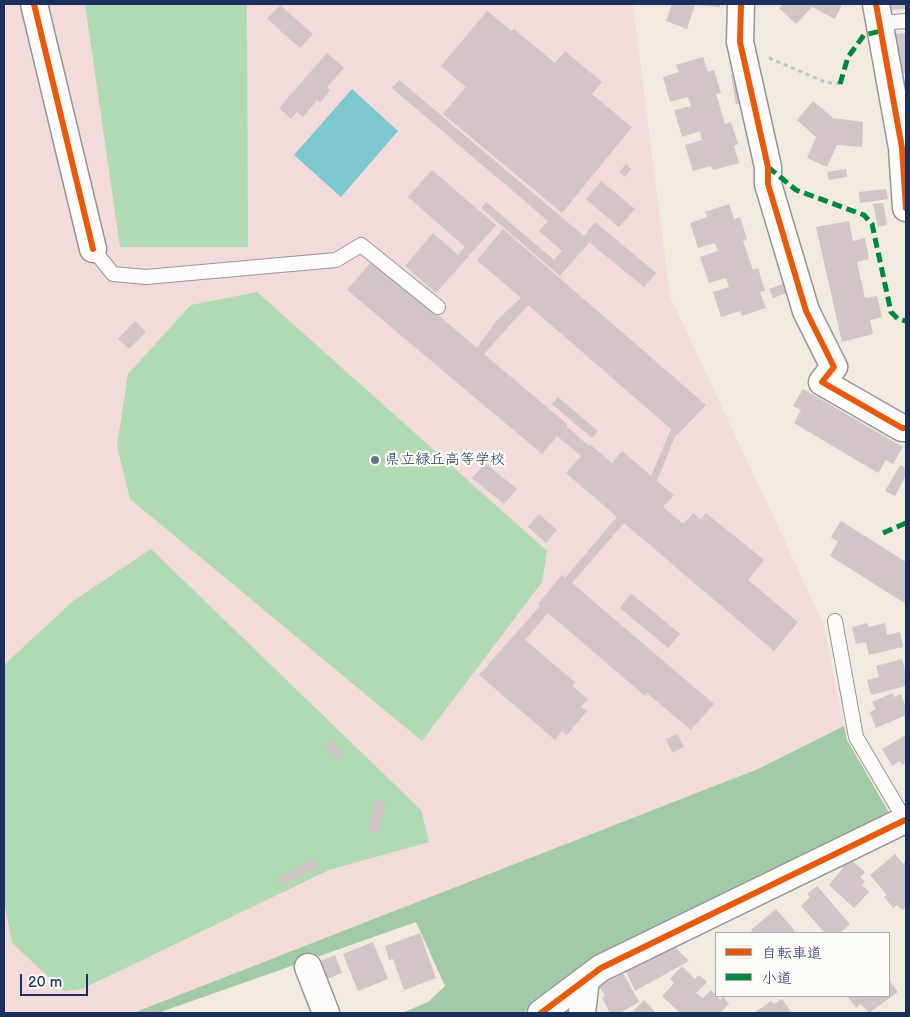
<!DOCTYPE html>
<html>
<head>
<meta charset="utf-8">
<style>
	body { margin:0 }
	#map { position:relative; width:910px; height:1017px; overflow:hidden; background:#f0eadf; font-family:"Balsamiq Sans","Klee One",sans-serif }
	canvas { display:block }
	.frame { position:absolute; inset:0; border:5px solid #1b2f5e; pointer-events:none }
	.legend { position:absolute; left:715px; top:932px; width:175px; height:65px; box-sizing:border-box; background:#fdfcf7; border:1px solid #a3aaba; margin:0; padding:6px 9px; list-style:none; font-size:15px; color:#1b2f5e }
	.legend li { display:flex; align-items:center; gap:10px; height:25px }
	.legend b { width:25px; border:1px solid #a3aaba }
	.scale { position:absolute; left:20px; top:974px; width:68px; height:22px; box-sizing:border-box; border:2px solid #1b2f5e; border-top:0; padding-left:6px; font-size:15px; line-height:18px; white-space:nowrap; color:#1b2f5e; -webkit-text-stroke:4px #fdfcf7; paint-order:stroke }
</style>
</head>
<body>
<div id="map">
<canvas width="910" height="1017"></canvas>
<div class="frame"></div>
<ul class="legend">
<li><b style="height:6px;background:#e8590c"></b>自転車道</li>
<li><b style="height:6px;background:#00873e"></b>小道</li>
</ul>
<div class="scale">20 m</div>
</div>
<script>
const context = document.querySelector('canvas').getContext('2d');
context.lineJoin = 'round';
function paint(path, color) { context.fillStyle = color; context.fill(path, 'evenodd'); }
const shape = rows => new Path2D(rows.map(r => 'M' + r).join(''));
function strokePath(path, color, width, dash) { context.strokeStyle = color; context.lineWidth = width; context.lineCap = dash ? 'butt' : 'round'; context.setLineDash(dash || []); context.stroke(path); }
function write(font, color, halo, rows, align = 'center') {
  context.font = font + ' "Balsamiq Sans","Klee One",sans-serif'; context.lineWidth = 4.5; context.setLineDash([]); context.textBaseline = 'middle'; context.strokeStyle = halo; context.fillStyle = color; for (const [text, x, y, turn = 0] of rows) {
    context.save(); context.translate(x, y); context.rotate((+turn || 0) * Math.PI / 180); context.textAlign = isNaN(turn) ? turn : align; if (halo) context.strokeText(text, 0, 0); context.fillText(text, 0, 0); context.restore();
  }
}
const built = shape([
	[4,4,633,4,670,296,823,623,844,726,758,769,133,1013,4,1013]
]);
const green = shape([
	[85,4,247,4,248,247,120,247],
	[257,292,547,551,542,582,422,741,130,499,117,446,128,374,191,305],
	[151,549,421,810,429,842,329,870,82,989,64,991,12,943,4,901,4,665,73,601]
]);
const forest = shape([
	[844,726,847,740,891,816,598,958,523,1013,402,1013,428,1002,445,986,416,922,158,1013,133,1013,758,769]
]);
const water = shape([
	[352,89,398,131,341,197,294,155]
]);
const building = shape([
	[672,4,720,4,720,7,695,5,687,29,666,21],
	[784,4,842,4,835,19,812,7,796,24,779,8],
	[887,4,906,4,906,9,887,10],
	[280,5,313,34,300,48,267,19],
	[487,11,512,31,514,29,555,63,565,51,602,82,592,94,632,127,562,213,443,114,466,87,441,66],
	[906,33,906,73,891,73,891,34],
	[327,53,344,68,327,87,330,90,320,103,317,100,303,117,297,112,291,119,279,108],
	[703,57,708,72,714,70,721,93,716,94,725,124,731,122,738,144,734,146,739,163,713,170,711,166,693,171,685,145,702,140,700,131,682,137,674,110,691,106,688,97,670,102,663,77,679,72,676,65],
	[737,74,742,103,736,104,731,75],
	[399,80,584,236,595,222,656,273,644,287,590,243,594,237,560,276,481,208,486,202,554,260,562,251,539,231,548,221,392,88],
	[813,101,833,118,863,122,862,147,837,145,827,167,807,158,816,137,797,120],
	[626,164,631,169,625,177,619,172],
	[846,169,847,177,829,180,827,172],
	[432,170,496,225,436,293,405,266,433,233,458,255,465,247,408,197],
	[601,181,635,209,619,227,586,199],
	[886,189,888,199,860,203,859,192],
	[883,203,887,225,878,227,873,204],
	[729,204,734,219,740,217,747,239,743,241,753,270,758,268,765,291,760,292,766,308,742,316,740,311,721,317,713,292,729,287,726,278,709,283,700,257,718,251,715,243,698,248,690,223,707,217,705,212],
	[849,221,853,241,865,238,869,259,857,262,865,298,877,296,882,317,870,320,873,334,842,342,816,227],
	[503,229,706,405,677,435,676,434,657,481,674,495,663,507,683,524,693,513,701,519,706,513,764,560,748,580,798,622,774,651,624,523,572,583,714,704,691,730,647,693,645,696,548,613,525,640,575,682,572,686,588,699,581,707,587,711,567,735,562,731,555,740,479,675,540,606,538,604,562,575,565,578,617,517,566,473,581,456,557,436,542,454,347,290,373,260,477,348,497,320,521,298,477,260],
	[528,305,671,429,651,476,622,451,612,463,590,444,589,446,566,426,567,424,484,354],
	[788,282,792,291,773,298,769,289],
	[135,321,146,332,129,349,118,339],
	[803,389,903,447,893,464,886,460,878,473,794,423,801,410,793,406],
	[558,397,598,431,592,438,552,404],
	[485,463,517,489,504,504,472,478],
	[900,465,906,468,906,475,895,496,885,491],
	[539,514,557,530,546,543,528,527],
	[841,521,906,562,906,604,830,556,838,542,831,537],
	[631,593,680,634,668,648,620,608],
	[868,623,868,627,885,623,887,635,900,632,903,647,869,655,866,642,856,644,852,627],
	[902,659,906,673,906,686,871,695,867,680,879,677,876,666],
	[893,693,894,697,901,694,906,707,906,715,876,728,870,712,876,709,872,702],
	[677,734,684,747,672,753,666,739],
	[906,735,906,762,902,765,900,761,892,766,882,749],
	[331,740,344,755,337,760,325,746],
	[375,800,385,801,379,833,369,831],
	[895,854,903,864,906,861,906,907,902,910,897,905,893,908,884,897,887,895,870,875],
	[849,858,865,872,860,877,865,881,862,885,869,892,854,908,829,885,843,868,841,866],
	[313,859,317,867,282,886,278,879],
	[817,886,850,924,840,933,825,933,801,906,810,897,807,894],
	[776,909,795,931,792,933,753,933,751,930],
	[420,933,436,978,404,990,393,959,389,960,385,946],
	[373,942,388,979,358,991,343,954],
	[672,944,689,961,635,991,624,967],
	[335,955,342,973,327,979,320,961],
	[682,966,695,979,699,975,707,982,696,993,703,998,711,990,720,1000,723,996,729,1004,720,1013,680,1013,662,996,674,983,670,979],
	[623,973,639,1002,620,1013,610,1013,602,998,605,996,599,986],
	[889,980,898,992,869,1013,861,1004,856,1008,847,996,889,996],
	[782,999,792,1013,754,1013,771,1001,774,1004],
	[644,1000,656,1013,631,1013]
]);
const path = shape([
	[769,58,825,82,840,84]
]);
const service = shape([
	[879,23,906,21],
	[93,249,113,274,146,277,336,260,361,245,438,307],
	[835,621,856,737,905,820]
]);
const minor = shape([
	[34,4,93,249],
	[741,4,740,42,768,167,768,184,806,311,834,367,822,382,902,428,906,428],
	[876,4,902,148,906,208],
	[308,967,326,1013],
	[541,1013,601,968,905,820,906,821],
	[582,1013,586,979]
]);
const quiet = shape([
	[840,84,848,57,864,35,881,31],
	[768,167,796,190,864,215,872,224,891,312,898,319,906,321],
	[883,533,906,523]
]);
const cycleway = shape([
	[34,4,93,249],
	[741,4,740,42,768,167,768,184,806,311,834,367,822,382,902,428,906,428],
	[876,4,902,148,906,208],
	[541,1013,601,968,905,820,906,821]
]);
const markers = [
	[375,460,5,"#66708b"]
];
const poiNames = [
	["県立緑丘高等学校",385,460]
];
paint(built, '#f3dbdc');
paint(green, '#afdab2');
paint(forest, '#a2caa7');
paint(water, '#7dc8ce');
paint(building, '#d1c5c7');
strokePath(service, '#969699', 16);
strokePath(minor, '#969699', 29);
strokePath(path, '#c0c1c4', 3, [4, 4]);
strokePath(service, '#fdfcfa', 14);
strokePath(minor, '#fdfcfa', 26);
strokePath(quiet, '#00873e', 5, [10, 5]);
strokePath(cycleway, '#e8590c', 6);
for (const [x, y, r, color] of markers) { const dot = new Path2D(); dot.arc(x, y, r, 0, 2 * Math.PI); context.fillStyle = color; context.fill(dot); strokePath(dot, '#fdfcf7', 2); }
write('15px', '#1b2f5e', '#fdfcf7', poiNames, 'left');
</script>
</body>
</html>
